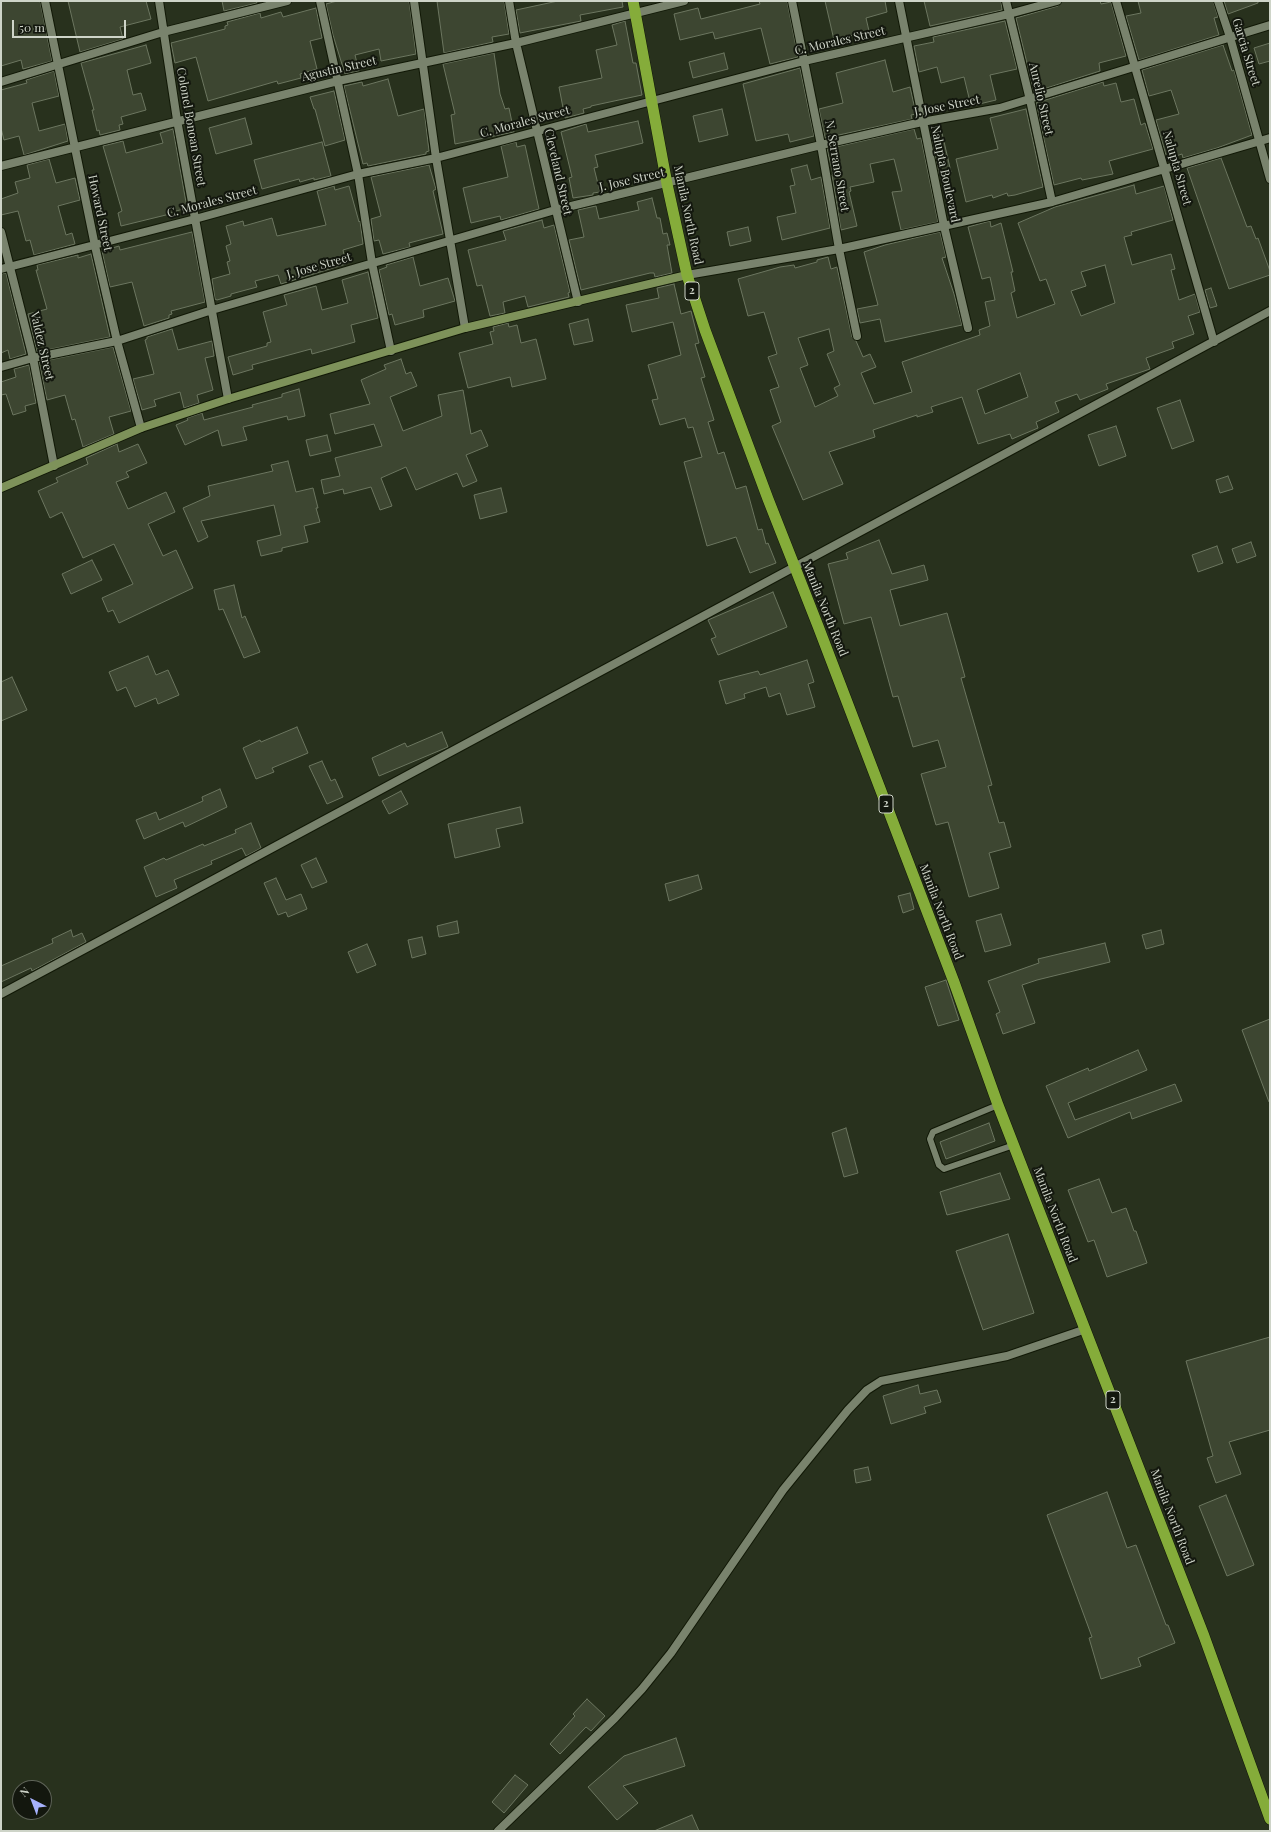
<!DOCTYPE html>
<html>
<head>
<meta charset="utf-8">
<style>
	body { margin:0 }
	#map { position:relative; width:1271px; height:1832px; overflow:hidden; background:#28311d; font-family:"Playfair Display",serif }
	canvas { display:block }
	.frame { position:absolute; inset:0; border:2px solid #ced4c8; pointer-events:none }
	.north { position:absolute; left:12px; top:1780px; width:40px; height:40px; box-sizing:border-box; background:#13170e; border:1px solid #5e6358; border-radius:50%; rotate:318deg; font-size:11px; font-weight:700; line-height:16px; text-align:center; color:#ced4c8 }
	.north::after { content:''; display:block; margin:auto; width:14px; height:18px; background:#a6b1fc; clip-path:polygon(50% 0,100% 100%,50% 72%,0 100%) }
	.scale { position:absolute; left:12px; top:20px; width:114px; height:18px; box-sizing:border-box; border:2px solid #ced4c8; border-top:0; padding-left:5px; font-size:12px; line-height:14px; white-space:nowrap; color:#ced4c8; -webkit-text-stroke:3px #13170e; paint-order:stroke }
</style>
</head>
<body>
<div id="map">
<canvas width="1271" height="1832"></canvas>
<div class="frame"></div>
<div class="north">N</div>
<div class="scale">50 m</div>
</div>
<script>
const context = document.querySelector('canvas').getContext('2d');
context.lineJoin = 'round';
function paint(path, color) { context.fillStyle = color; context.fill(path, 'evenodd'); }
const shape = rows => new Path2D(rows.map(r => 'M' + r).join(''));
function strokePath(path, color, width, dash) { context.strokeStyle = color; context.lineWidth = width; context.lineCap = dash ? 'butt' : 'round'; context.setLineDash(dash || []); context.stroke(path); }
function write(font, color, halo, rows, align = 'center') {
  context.font = font + ' "Playfair Display",serif'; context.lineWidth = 4; context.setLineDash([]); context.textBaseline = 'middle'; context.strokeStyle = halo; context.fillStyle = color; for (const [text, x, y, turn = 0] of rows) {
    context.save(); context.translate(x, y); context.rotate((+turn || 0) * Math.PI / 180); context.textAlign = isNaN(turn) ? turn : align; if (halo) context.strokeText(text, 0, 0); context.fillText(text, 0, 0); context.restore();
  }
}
const building = shape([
	[1,1,40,1,52,61,23,69,21,60,1,66,1,1],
	[68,1,146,1,151,19,120,27,123,39,80,52,68,1],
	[222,1,256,1,257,3,224,11,222,1],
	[337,1,409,1,416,54,381,61,379,49,355,55,359,71,345,74,333,35,326,4,337,1],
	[437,1,504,1,509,34,492,37,493,42,444,53,437,1],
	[558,1,622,1,623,7,580,15,581,21,520,33,516,10,558,1],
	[759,1,787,1,798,57,770,64,761,28,715,39,713,32,680,40,674,14,698,8,701,19,760,4,759,1],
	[825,1,885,1,887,12,866,18,869,31,834,40,825,1],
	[924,1,1001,1,1002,10,930,26,924,1],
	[1062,1,1100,1,1101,4,1111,2,1126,56,1099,63,1100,71,1034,92,1016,18,1058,6,1062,1],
	[1138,1,1213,1,1218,17,1214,18,1219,35,1139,60,1126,16,1141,13,1138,1],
	[1224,1,1258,1,1258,3,1228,14,1224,1],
	[316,8,322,38,310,41,317,69,300,74,301,78,278,84,277,81,208,101,196,57,175,63,171,43,225,29,225,26,228,25,227,22,260,13,261,18,281,12,283,17,316,8],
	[625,21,633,63,636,63,642,95,591,106,591,107,583,109,584,113,565,118,559,87,602,78,596,50,617,45,612,25,625,21],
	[1005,21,1017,69,990,75,996,100,971,106,964,77,941,83,937,67,919,72,914,46,934,42,933,37,1005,21],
	[1270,43,1270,61,1259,64,1254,48,1270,43],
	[146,45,151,63,127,70,133,95,141,93,146,110,121,117,123,124,119,125,120,130,100,135,99,130,97,131,92,110,94,110,81,63,146,45],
	[1223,45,1232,71,1234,70,1252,135,1217,148,1183,158,1182,154,1167,159,1156,120,1179,114,1171,90,1149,96,1142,70,1223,45],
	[494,53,500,94,505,109,509,108,514,132,455,144,451,115,455,114,443,64,494,53],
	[724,53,728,69,693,78,689,62,724,53],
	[885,60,893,92,910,87,916,114,911,115,912,119,825,138,819,109,843,103,836,73,885,60],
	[800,68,814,136,790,142,788,134,756,141,743,84,800,68],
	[54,71,59,96,32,103,39,131,65,124,68,141,24,155,19,136,4,140,1,128,1,90,27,83,26,80,54,71],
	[388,79,398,116,424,109,429,151,426,152,426,154,368,166,367,163,363,164,344,86,362,82,363,86,388,79],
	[1103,82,1104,86,1116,83,1121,102,1134,99,1141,125,1145,123,1153,149,1109,161,1113,174,1082,180,1081,178,1054,185,1036,103,1103,82],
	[334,91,345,140,325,146,315,109,314,109,310,97,334,91],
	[722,109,728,135,699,142,693,116,722,109],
	[1026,109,1043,187,1015,195,1008,196,1007,193,993,198,992,195,966,202,956,159,998,149,990,118,1026,109],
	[245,118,252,144,216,154,209,128,245,118],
	[638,121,643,143,595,155,598,167,594,168,600,192,593,193,593,195,573,198,569,178,572,177,561,132,586,124,588,132,638,121],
	[173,129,187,208,169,213,170,214,121,226,118,213,122,211,103,146,123,141,126,153,163,143,160,133,173,129],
	[914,129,917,139,921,138,938,222,901,230,892,192,902,191,894,159,870,164,874,182,850,187,851,191,849,192,857,226,841,230,832,175,833,174,827,149,914,129],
	[942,133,951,172,939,174,931,135,942,133],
	[322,142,331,176,314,180,314,178,300,182,299,179,262,189,254,160,322,142],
	[516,142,517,147,525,145,539,209,501,220,500,216,471,223,463,188,508,177,501,146,516,142],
	[1221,158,1247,227,1251,226,1256,239,1258,238,1270,271,1270,275,1229,289,1187,168,1221,158],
	[49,159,56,183,75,178,80,200,58,206,66,235,72,233,75,244,34,255,30,240,26,241,18,211,1,215,1,199,18,193,15,182,30,178,27,165,49,159],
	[429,165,436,189,433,191,443,234,409,243,410,247,383,254,379,240,374,241,371,219,381,216,371,177,429,165],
	[807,165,811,180,821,177,830,228,782,240,777,217,796,213,790,186,795,185,791,169,807,165],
	[1134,185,1136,194,1164,186,1173,220,1131,232,1132,235,1124,237,1132,265,1171,254,1175,269,1171,270,1179,300,1195,294,1200,312,1188,316,1194,334,1172,342,1174,348,1146,358,1150,369,1106,384,1108,389,1080,400,1077,394,1055,402,1059,412,1036,422,1038,428,1012,439,1010,434,978,444,962,397,931,407,933,412,917,417,917,415,873,430,875,437,829,452,843,484,803,500,772,426,781,422,770,390,779,387,768,357,777,354,764,312,748,316,738,279,780,267,794,265,795,268,817,262,817,260,828,257,831,269,837,267,852,337,856,341,863,357,870,354,876,367,861,373,874,404,912,392,902,362,980,335,979,330,990,326,985,302,995,300,990,277,982,279,968,227,990,221,991,227,1001,223,1013,272,1011,272,1015,291,1011,293,1017,318,1055,304,1046,279,1040,281,1018,223,1055,207,1134,185],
	[1105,265,1115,303,1081,316,1071,291,1086,286,1081,272,1105,265],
	[829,329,834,351,827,354,840,385,834,388,838,396,815,407,800,368,808,365,798,338,829,329],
	[1020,373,1028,397,985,414,977,390,1020,373],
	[334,186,335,190,349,186,359,222,360,221,363,244,343,250,346,264,281,284,278,275,255,281,257,287,231,294,231,296,217,300,215,299,212,279,230,274,227,262,230,261,226,246,231,244,226,226,243,221,244,226,272,218,277,236,326,225,317,191,334,186],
	[652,198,657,218,660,218,663,234,667,233,670,245,667,245,672,273,655,277,654,273,650,273,581,290,569,240,584,237,578,210,596,206,599,219,639,210,637,202,652,198],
	[542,220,544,228,554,225,570,292,568,293,569,297,528,307,525,296,503,302,505,313,490,316,482,285,477,286,468,250,506,240,503,231,542,220],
	[748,227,751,241,730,246,727,232,748,227],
	[192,232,205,302,171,311,172,314,169,315,169,318,144,326,132,282,110,287,102,251,119,246,120,250,192,232],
	[940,232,946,257,942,258,954,294,962,325,885,342,880,319,860,323,857,309,878,305,864,252,885,245,940,232],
	[91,254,110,337,37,352,28,314,47,309,36,270,38,270,37,265,78,255,78,258,91,254],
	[413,257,420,286,448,278,455,301,423,310,424,317,395,325,392,314,389,315,379,270,387,267,386,265,413,257],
	[368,272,378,318,351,325,355,342,312,354,311,349,252,365,253,369,233,375,228,357,267,346,267,343,271,342,263,312,287,305,284,295,316,286,322,310,348,303,342,280,368,272],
	[6,273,26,354,10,359,8,350,1,353,1,274,6,273],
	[674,284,681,314,691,311,699,343,695,344,705,377,701,378,714,420,708,422,718,454,724,452,736,489,746,486,758,530,762,529,766,544,768,543,776,563,750,573,736,537,707,546,684,462,702,457,693,427,688,428,685,418,660,425,652,400,658,399,648,365,681,355,673,322,632,332,626,305,659,298,657,288,674,284],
	[1211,288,1217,306,1210,308,1205,290,1211,288],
	[588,319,593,341,574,345,569,324,588,319],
	[508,323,509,327,517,325,521,343,536,339,546,379,512,387,510,377,468,388,459,353,493,344,490,332,494,331,493,327,508,323],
	[172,329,178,350,212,341,214,356,205,358,213,390,197,395,199,403,184,408,180,392,154,400,156,406,142,410,133,379,154,374,145,340,147,339,147,337,172,329],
	[113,347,131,411,109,417,114,434,83,447,75,419,72,420,65,395,47,400,39,362,113,347],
	[401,359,406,374,411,372,417,386,390,397,403,431,442,416,438,395,463,390,471,434,481,430,488,446,466,455,477,481,463,487,457,473,416,490,406,467,381,478,392,506,380,510,371,487,344,494,343,489,324,494,321,480,340,476,335,458,382,446,374,424,335,434,330,414,370,404,361,380,386,369,384,365,401,359],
	[29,365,36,403,25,406,26,411,13,415,6,394,1,395,1,382,16,377,14,369,29,365],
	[299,389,305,416,288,420,287,416,243,427,247,440,222,446,218,430,185,445,176,425,188,420,187,418,202,413,204,420,253,407,252,405,282,397,282,394,299,389],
	[1180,400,1194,441,1172,449,1157,408,1180,400],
	[1116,426,1126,456,1099,466,1088,435,1116,426],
	[327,435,331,451,310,456,306,440,327,435],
	[117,444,119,452,138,444,147,463,126,472,129,477,116,482,128,509,166,492,175,512,148,524,163,556,176,550,193,588,119,623,113,610,108,612,102,598,133,584,114,544,83,558,62,512,50,518,38,491,58,482,56,478,88,464,86,458,117,444],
	[288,461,296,492,313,488,318,508,316,508,320,522,304,526,308,542,282,548,282,551,261,556,257,541,281,535,274,505,201,521,208,537,198,542,183,508,210,496,208,486,273,471,271,465,288,461],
	[1228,476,1233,489,1220,493,1216,480,1228,476],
	[501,488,507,512,480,519,474,495,501,488],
	[879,540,892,574,924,565,928,580,890,590,900,626,947,613,965,677,961,678,992,785,988,786,999,823,1004,822,1011,847,989,853,999,888,969,897,948,822,936,825,921,774,946,767,938,740,913,747,898,696,893,697,871,617,844,624,828,564,848,559,846,553,879,540],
	[1251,542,1256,556,1237,563,1232,549,1251,542],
	[1217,546,1223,563,1198,572,1192,555,1217,546],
	[92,560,102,580,71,594,62,574,92,560],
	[234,585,242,618,245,616,260,652,244,658,223,609,219,610,214,590,234,585],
	[773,592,787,627,718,655,711,639,716,637,708,620,773,592],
	[148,656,156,675,168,670,179,695,158,704,156,698,135,707,126,687,117,691,109,672,148,656],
	[807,660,814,682,808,684,815,707,787,715,780,693,769,697,766,687,744,694,745,698,726,704,719,681,758,671,760,675,807,660],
	[12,677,27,710,1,721,1,682,12,677],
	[297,727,308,753,272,768,274,772,256,779,243,748,260,740,261,742,297,727],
	[442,732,448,747,379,776,372,758,405,743,407,747,442,732],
	[322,761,331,781,335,779,343,797,327,804,309,766,322,761],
	[220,789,227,807,185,827,183,822,144,839,136,820,156,812,159,820,203,801,202,797,220,789],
	[401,791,408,804,389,814,382,801,401,791],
	[520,807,523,823,496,829,500,847,455,858,448,824,520,807],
	[251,823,261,848,246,856,242,848,211,861,212,864,174,880,177,888,156,897,144,867,164,858,166,860,203,844,204,846,236,833,235,830,251,823],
	[316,858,327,882,312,888,301,865,316,858],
	[698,875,702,889,669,901,665,884,698,875],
	[276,878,286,900,301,894,307,909,288,917,286,912,278,915,264,883,276,878],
	[910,893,914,909,903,913,898,896,910,893],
	[1001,914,1011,945,985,952,976,921,1001,914],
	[457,921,459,933,439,937,437,926,457,921],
	[71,930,73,937,82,933,86,942,32,971,31,968,1,982,1,966,53,943,52,939,71,930],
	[1161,930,1164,944,1146,949,1142,935,1161,930],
	[422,937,426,954,412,958,408,940,422,937],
	[1105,943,1110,962,1037,980,1022,985,1035,1023,1003,1034,996,1014,1000,1012,988,981,1039,963,1038,959,1105,943],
	[367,944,376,965,357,973,348,952,367,944],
	[946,980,959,1020,938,1026,925,987,946,980],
	[1270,1019,1270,1101,1269,1102,1242,1030,1270,1019],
	[1138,1050,1147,1070,1068,1103,1075,1120,1175,1084,1182,1101,1132,1119,1130,1112,1068,1138,1046,1086,1088,1068,1089,1071,1138,1050],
	[989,1123,995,1141,946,1159,940,1142,989,1123],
	[846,1128,858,1173,844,1177,832,1133,846,1128],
	[1000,1173,1010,1199,947,1215,940,1192,1000,1173],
	[1099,1179,1112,1213,1126,1208,1134,1231,1136,1231,1147,1263,1107,1277,1094,1240,1088,1242,1068,1190,1099,1179],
	[1008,1234,1034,1313,983,1330,956,1251,1008,1234],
	[1270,1337,1270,1430,1229,1442,1241,1474,1216,1483,1207,1458,1213,1456,1186,1361,1270,1337],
	[918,1385,920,1394,937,1390,941,1402,924,1407,926,1413,891,1424,883,1396,918,1385],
	[868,1467,871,1480,856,1483,854,1470,868,1467],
	[1107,1492,1127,1548,1136,1545,1166,1625,1168,1625,1175,1643,1138,1658,1141,1666,1101,1679,1089,1638,1092,1637,1047,1515,1107,1492],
	[1226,1495,1254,1565,1227,1576,1199,1506,1226,1495],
	[587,1699,605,1716,591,1731,586,1727,560,1754,550,1744,575,1716,573,1714,587,1699],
	[676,1738,685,1766,623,1786,638,1803,617,1820,588,1787,624,1756,676,1738],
	[515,1775,528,1785,504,1813,492,1802,515,1775],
	[692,1815,699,1831,654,1831,692,1815]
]);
const service = shape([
	[998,1105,933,1132,930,1139,939,1165,944,1169,1014,1145]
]);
const minor = shape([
	[45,1,95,246,117,341,141,428],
	[159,1,177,120,228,399],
	[320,1,358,174,372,263,391,351],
	[414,1,436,158,465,328],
	[509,1,516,43,578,302],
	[792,1,821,145,839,249,857,336],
	[899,1,944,226,968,328],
	[1006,1,1030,100,1052,202],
	[1116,1,1214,342],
	[1218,1,1230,37,1270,179],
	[1,82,163,32,287,1],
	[1,166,338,81,516,43,684,1],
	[1,232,33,358,54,466],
	[1,269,195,219,358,174,436,158,804,61,1009,14,1057,1],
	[687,275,839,249,1052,202,1270,138],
	[1,367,33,358,117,341,212,310,555,210,821,145,922,122,1000,108,1270,25],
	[1,994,1270,311],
	[498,1831,615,1718,642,1689,671,1653,783,1490,848,1410,867,1390,881,1381,1007,1356,1086,1329]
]);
const secondary = shape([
	[1,488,141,428,228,399,465,328,687,275]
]);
const trunk = shape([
	[633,1,667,184,687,275,705,330,768,499,818,626,954,982,998,1105,1204,1636,1270,1819]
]);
const shields = [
	[692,291,14],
	[886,804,14],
	[1113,1400,14]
];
const shieldNames = [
	["2",692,291],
	["2",886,804],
	["2",1113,1400]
];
const streetNames = [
	["C. Morales Street",840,41,-13],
	["Garcia Street",1246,52,73],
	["Agustin Street",339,69,-13],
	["Aurelio Street",1041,99,77],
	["J. Jose Street",947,106,-11],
	["C. Morales Street",525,122,-15],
	["Colonel Bonoan Street",191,127,80],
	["N. Serrano Street",837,166,80],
	["Nalupta Street",1177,168,74],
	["Cleveland Street",558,172,77],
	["Nalupta Boulevard",945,174,78],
	["J. Jose Street",632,180,-13],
	["C. Morales Street",212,202,-15],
	["Howard Street",100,213,78],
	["Manila North Road",688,215,78],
	["J. Jose Street",319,266,-16],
	["Valdez Street",42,346,77],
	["Manila North Road",825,609,68],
	["Manila North Road",941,912,69],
	["Manila North Road",1055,1215,69],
	["Manila North Road",1172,1517,69]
];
paint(building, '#3d4631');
strokePath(building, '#6c7660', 1);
strokePath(service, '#111806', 8);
strokePath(minor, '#111806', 10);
strokePath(secondary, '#111806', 10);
strokePath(trunk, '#111806', 12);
strokePath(service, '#79836d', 6);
strokePath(minor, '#79836d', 8);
strokePath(secondary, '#7e925a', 8);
strokePath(trunk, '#85ac3a', 11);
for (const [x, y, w] of shields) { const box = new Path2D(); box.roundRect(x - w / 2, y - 9, w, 18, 3); context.fillStyle = '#13170e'; context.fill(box); strokePath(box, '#ced4c8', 1); }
write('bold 11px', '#ced4c8', null, shieldNames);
write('12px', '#ced4c8', '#13170e', streetNames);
</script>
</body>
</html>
